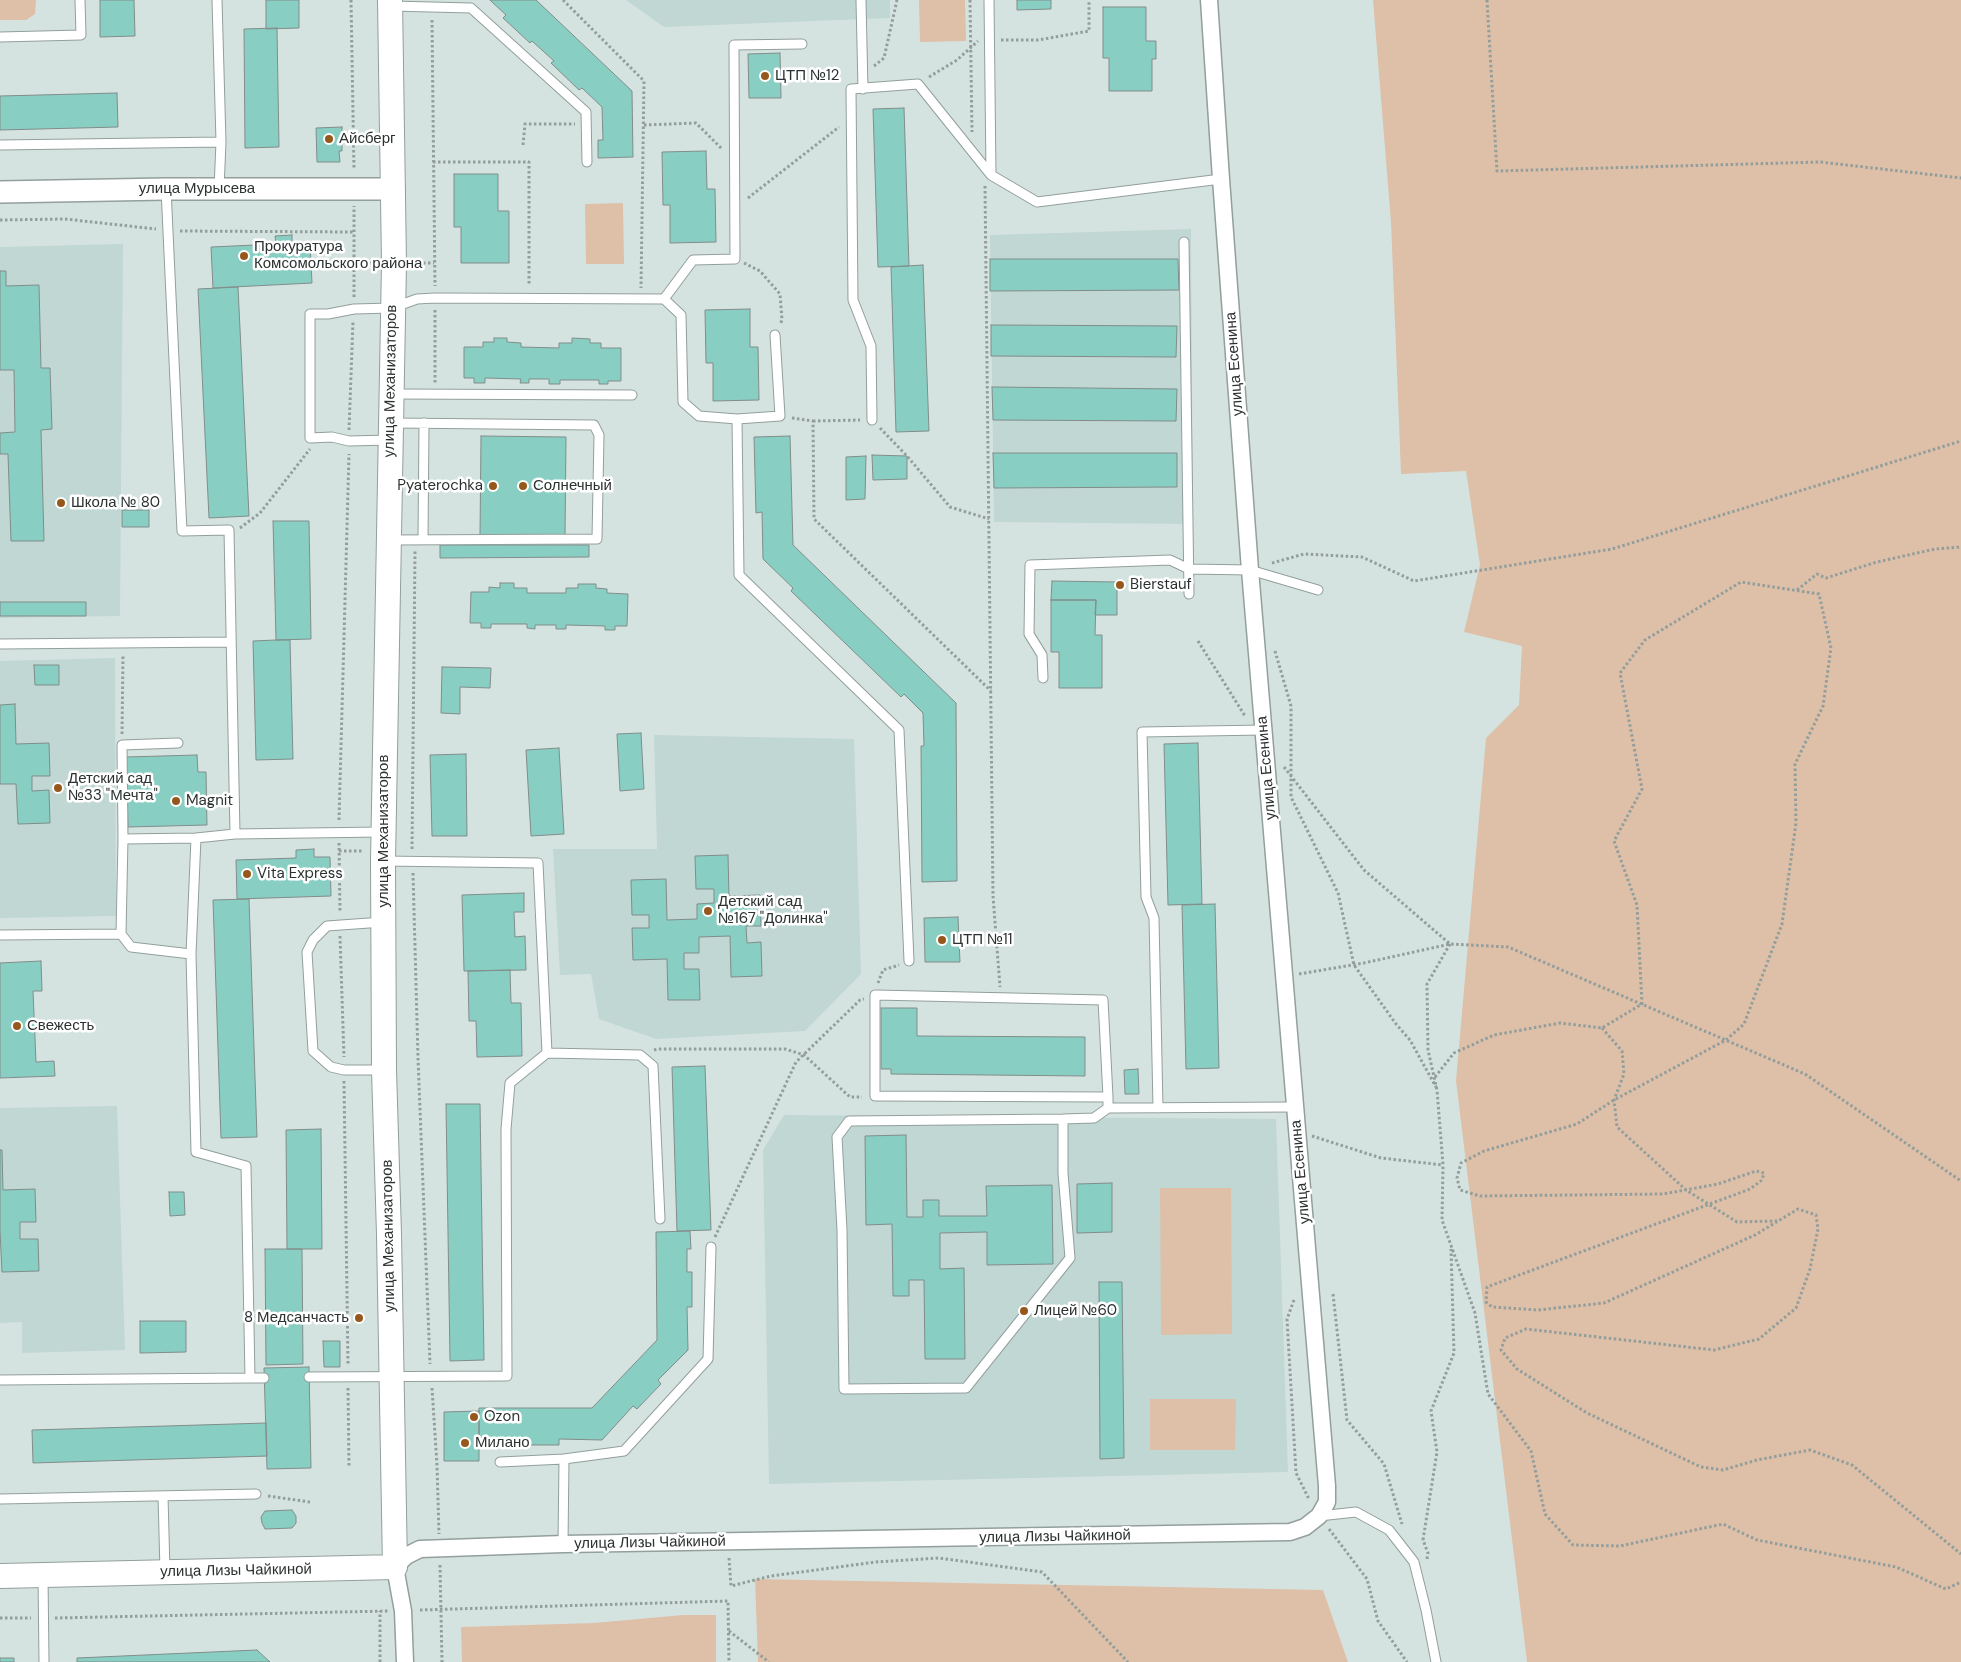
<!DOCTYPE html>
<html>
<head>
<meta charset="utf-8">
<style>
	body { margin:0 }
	canvas { display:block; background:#d5e3e0 }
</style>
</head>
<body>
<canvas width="1961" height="1662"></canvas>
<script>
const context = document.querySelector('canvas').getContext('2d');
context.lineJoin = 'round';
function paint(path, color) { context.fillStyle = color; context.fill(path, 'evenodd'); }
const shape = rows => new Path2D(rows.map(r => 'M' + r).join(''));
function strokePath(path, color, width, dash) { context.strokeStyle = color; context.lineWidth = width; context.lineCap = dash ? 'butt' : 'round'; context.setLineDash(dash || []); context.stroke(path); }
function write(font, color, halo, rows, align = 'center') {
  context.font = font + ' "DM Sans",sans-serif'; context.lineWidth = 5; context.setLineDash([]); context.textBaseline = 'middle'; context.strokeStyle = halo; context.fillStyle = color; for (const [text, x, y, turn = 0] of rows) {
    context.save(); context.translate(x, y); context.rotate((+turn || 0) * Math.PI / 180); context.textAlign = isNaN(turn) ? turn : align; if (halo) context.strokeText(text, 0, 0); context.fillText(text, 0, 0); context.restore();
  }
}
const built = shape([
	[626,0,890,0,890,18,664,27],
	[1191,229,1193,524,994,522,990,235],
	[123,244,120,616,0,618,0,247],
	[115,658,116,916,0,918,0,661],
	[654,735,854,739,861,974,805,1031,656,1039,599,1019,591,974,560,975,553,849,657,849],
	[117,1106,125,1350,22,1353,22,1322,0,1323,0,1108],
	[784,1115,1276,1119,1288,1472,769,1484,763,1150]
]);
const green = shape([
	[0,0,36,0,35,14,26,20,0,20],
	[919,0,965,0,966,41,920,42],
	[1373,0,1961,0,1961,1662,1527,1662,1456,1081,1486,738,1519,705,1522,646,1464,632,1480,565,1466,471,1401,474,1391,222],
	[623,203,624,264,586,264,585,204],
	[1160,1188,1231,1188,1232,1334,1161,1335],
	[1150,1399,1236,1399,1235,1450,1150,1450],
	[755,1579,1323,1590,1348,1662,758,1662],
	[683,1615,716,1615,716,1662,462,1662,461,1627,594,1623]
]);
const building = shape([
	[100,0,134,0,135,36,100,37,100,0],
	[266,0,299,0,299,28,266,29,266,0],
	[490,0,536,0,632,91,633,157,598,158,598,140,603,140,602,107,582,88,579,90,551,63,554,61,532,41,530,43,503,18,506,15,490,0],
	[1017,0,1051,0,1051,9,1017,10,1017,0],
	[1103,7,1146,7,1146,41,1156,41,1156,59,1152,59,1152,91,1109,91,1109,58,1103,58,1103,7],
	[277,28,279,147,245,148,244,29,277,28],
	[780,53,781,98,749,98,748,54,780,53],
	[117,93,118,127,0,130,0,96,117,93],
	[904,108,909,266,878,267,873,109,904,108],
	[342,127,342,151,339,151,340,162,317,162,316,128,342,127],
	[706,151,707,189,715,189,716,242,670,243,670,205,663,205,662,152,706,151],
	[454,174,498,174,498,211,509,211,509,263,461,263,461,227,454,227,454,174],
	[292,235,292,243,310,242,312,283,213,288,211,247,276,244,275,236,292,235],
	[990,259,1178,259,1179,290,990,291,990,259],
	[923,265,929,431,896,432,891,267,923,265],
	[0,271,6,271,6,286,39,285,41,368,50,368,52,429,41,430,44,541,11,541,8,454,0,454,0,433,15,432,14,370,0,370,0,271],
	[238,287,249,516,209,518,198,289,238,287],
	[750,309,750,347,758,347,759,400,713,401,713,363,706,363,705,310,750,309],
	[991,325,1177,326,1176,357,991,356,991,325],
	[494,338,507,338,507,342,521,343,521,347,559,348,559,343,572,343,572,338,590,339,590,343,601,343,601,348,621,348,621,381,608,381,608,384,599,384,599,380,560,380,560,384,549,384,549,379,529,379,529,383,520,383,521,379,485,378,485,383,474,383,474,378,464,378,464,347,483,347,483,342,494,342,494,338],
	[992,387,1177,389,1176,421,993,420,992,387],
	[481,436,566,437,565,536,480,535,481,436],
	[790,436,793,545,956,703,957,881,922,882,921,746,924,746,923,713,904,694,901,697,791,591,793,588,763,559,762,512,756,513,754,437,790,436],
	[993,453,1177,453,1177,487,994,488,993,453],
	[872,455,907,456,907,479,873,480,872,455],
	[866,456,865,499,846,500,846,457,866,456],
	[122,510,149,510,149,527,122,527,122,510],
	[273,521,309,521,311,639,276,640,273,521],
	[440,545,589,545,589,557,440,558,440,545],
	[1052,581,1117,582,1117,615,1095,615,1096,600,1051,600,1052,581],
	[500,583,514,583,514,588,527,588,527,593,566,593,566,588,578,588,578,584,596,584,596,588,607,589,607,593,628,594,627,626,615,626,615,630,605,630,605,626,566,625,566,629,556,629,556,625,535,625,535,629,527,628,527,624,491,624,491,628,481,628,481,623,470,623,471,592,489,592,489,587,500,588,500,583],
	[1051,600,1096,600,1095,635,1102,635,1102,688,1059,688,1059,652,1051,652,1051,600],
	[0,602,86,602,86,616,0,616,0,602],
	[276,640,290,640,293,759,256,760,253,641,276,640],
	[34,665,59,665,59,685,35,685,34,665],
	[442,667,491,668,490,688,460,687,460,714,441,713,442,667],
	[15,704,16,744,49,743,50,776,32,776,32,791,49,790,50,823,18,824,16,784,0,784,0,705,15,704],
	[641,733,644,789,620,791,617,734,641,733],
	[1198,743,1202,904,1168,905,1164,744,1198,743],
	[559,748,564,834,531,836,526,750,559,748],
	[466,754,467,836,432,836,430,755,466,754],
	[197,755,198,772,206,772,207,825,128,827,126,757,197,755],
	[314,849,314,857,330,857,331,896,237,899,236,860,296,858,296,850,314,849],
	[728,855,729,896,760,895,761,926,746,926,747,943,761,942,762,976,731,977,730,936,699,937,699,953,684,953,684,969,699,969,700,1000,668,1000,667,959,633,960,632,928,649,928,649,915,632,915,631,880,666,879,667,920,697,919,697,904,714,903,714,889,696,889,695,856,728,855],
	[524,893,524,912,514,912,515,937,525,936,526,970,464,971,462,895,524,893],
	[249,899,257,1137,221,1138,213,900,249,899],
	[1215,904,1219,1068,1186,1069,1182,905,1215,904],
	[958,917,960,962,925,962,924,918,958,917],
	[41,961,42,991,33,991,36,1062,54,1061,55,1076,0,1078,0,963,41,961],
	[510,970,511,1003,521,1003,522,1056,477,1057,476,1021,469,1021,468,971,510,970],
	[881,1008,917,1008,917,1036,1085,1037,1085,1076,891,1074,891,1069,881,1069,881,1008],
	[705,1066,711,1230,677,1231,672,1067,705,1066],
	[1138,1069,1139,1094,1125,1094,1124,1070,1138,1069],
	[446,1104,480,1104,484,1360,450,1361,446,1104],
	[321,1129,322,1249,287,1249,286,1130,321,1129],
	[906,1135,907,1217,923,1217,923,1200,939,1200,939,1216,987,1216,986,1186,1052,1185,1053,1264,987,1265,987,1232,940,1233,940,1269,964,1268,965,1359,925,1359,924,1280,909,1280,909,1296,893,1296,892,1224,866,1225,865,1136,906,1135],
	[0,1150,2,1150,3,1190,35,1189,36,1222,20,1222,20,1239,38,1239,39,1271,2,1272,0,1231,0,1150],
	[1112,1183,1112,1232,1077,1233,1077,1184,1112,1183],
	[169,1192,184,1192,185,1215,170,1216,169,1192],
	[690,1231,691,1249,687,1249,687,1272,692,1272,692,1307,687,1307,688,1350,658,1380,661,1384,637,1409,633,1406,602,1440,559,1439,559,1445,522,1445,522,1439,498,1439,498,1444,479,1444,479,1408,592,1408,657,1340,656,1232,690,1231],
	[265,1249,302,1249,303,1364,266,1365,265,1249],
	[1099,1282,1122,1282,1124,1458,1100,1459,1099,1282],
	[140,1321,186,1321,186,1352,140,1353,140,1321],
	[323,1341,340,1341,340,1367,324,1367,323,1341],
	[309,1367,311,1468,267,1469,264,1368,309,1367],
	[479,1411,479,1461,444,1461,444,1412,479,1411],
	[266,1423,267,1456,33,1463,32,1430,266,1423],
	[292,1510,296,1516,296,1523,292,1528,265,1529,262,1523,261,1517,265,1511,292,1510],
	[257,1650,270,1662,77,1662,77,1658,257,1650],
	[0,1658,14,1658,14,1662,0,1662,0,1658]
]);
const path = shape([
	[351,0,354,170],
	[563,0,644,81,641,288],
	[970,0,972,132],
	[1487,0,1497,171,1820,162,1961,178],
	[432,20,435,286],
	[1001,40,1038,40,1089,31,1089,0],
	[874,66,884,58,897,0],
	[929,77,957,60,978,41],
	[644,125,696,123,722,149],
	[523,145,525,124,575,124],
	[433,162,529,162,529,286],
	[985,186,993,896,1000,987],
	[748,198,839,127],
	[0,220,65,219,156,229],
	[180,231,354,232],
	[354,263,374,263],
	[413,263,434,263],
	[744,263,760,271,780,294,782,320,780,325],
	[354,297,354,206],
	[435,310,435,384],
	[792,418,813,421,814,519,991,691],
	[813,421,860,420],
	[880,428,907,456,950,507,989,519],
	[349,430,353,321],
	[240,528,260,513,310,449],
	[1272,563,1304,554,1362,557,1414,581,1612,549,1961,441],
	[1797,590,1817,574,1826,578,1877,562,1935,549,1961,547],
	[1198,641,1245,716],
	[1275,651,1291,706,1291,797,1338,893,1354,965,1396,1024,1410,1040,1436,1087],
	[122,734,123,655],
	[1284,767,1364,870,1450,944,1508,947,1805,1074,1961,1181],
	[339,820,349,454],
	[339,843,340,912],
	[412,849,415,551],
	[339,851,364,851],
	[413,873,418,1058,430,1364],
	[340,936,344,1057],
	[1450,944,1427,984,1428,1050,1437,1090,1443,1165,1442,1220,1475,1313,1488,1394,1531,1451,1545,1514,1573,1545,1620,1546,1723,1524,1757,1540,1896,1567,1946,1589,1961,1582],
	[1299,974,1364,963,1450,944],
	[878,983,883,970,899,965],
	[1602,1028,1622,1051,1624,1074,1614,1100,1617,1127,1686,1190,1737,1222,1777,1221],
	[654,1050,658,1049,785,1049,804,1055,850,1097,862,1097],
	[1435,1077,1454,1053,1494,1035,1560,1023,1602,1028,1642,1004,1637,905,1614,841,1642,789,1620,673,1645,640,1741,582,1819,594,1831,648,1823,706,1795,764,1796,823,1782,924,1744,1024,1726,1040,1614,1100,1577,1124,1484,1151,1461,1163,1457,1178,1460,1190,1480,1196,1663,1194,1718,1184,1756,1171,1764,1173,1762,1180,1750,1189,1487,1287,1486,1302,1492,1307,1538,1310,1604,1303,1755,1235,1798,1209,1816,1215,1818,1229,1810,1269,1796,1308,1759,1339,1714,1350,1526,1329,1505,1338,1501,1350,1517,1369,1587,1413,1701,1467,1723,1470,1757,1460,1810,1450,1852,1465,1961,1554],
	[344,1081,348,1365],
	[1312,1136,1381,1158,1443,1165],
	[715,1237,796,1062,860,1000,864,999],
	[1333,1294,1347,1420,1384,1464,1402,1524],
	[1294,1300,1287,1319,1296,1473,1309,1499],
	[348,1388,349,1468],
	[432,1388,437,1465,439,1534],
	[268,1496,310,1502],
	[1329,1529,1367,1579,1378,1621,1407,1662],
	[729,1558,731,1586,771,1576,876,1562,939,1558,1042,1572,1128,1662],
	[1427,1559,1428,1553,1423,1540,1437,1452,1431,1411,1454,1353,1451,1249],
	[440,1565,442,1662],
	[420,1610,728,1601,729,1662],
	[0,1618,31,1618],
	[55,1618,388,1611],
	[729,1631,769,1662],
	[380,1662,380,1611]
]);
const service = shape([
	[217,0,221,142],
	[989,0,991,175],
	[861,1,863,89],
	[391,6,471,8,586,112,587,162],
	[0,37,81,35,80,0],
	[0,145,221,142,219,189],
	[166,189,182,531,229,530,235,834,382,832],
	[1184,242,1189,594],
	[664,299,693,260,735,259,734,45,802,44],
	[775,335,780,416,737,419,739,575,899,730,909,961],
	[394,394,632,395],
	[872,420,871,346,853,300,851,89,918,84,991,175,1037,202,1221,179],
	[390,440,349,441,332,437,310,438,310,314,328,314,354,309,392,308,417,299,435,298,664,299,681,315,683,402,699,416,737,419],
	[391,540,597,539,599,435,594,425,393,423],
	[423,540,424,423],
	[0,644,231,642],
	[1043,678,1042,655,1029,634,1030,565,1170,560,1189,569,1250,570,1318,590],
	[196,838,191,954,196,1152,246,1166,250,1378,264,1378],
	[123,839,122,745,178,743],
	[383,861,538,863,547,1053],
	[121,934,131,947,191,954],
	[0,935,121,934,123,839,196,838,235,834],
	[383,1070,344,1070,331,1067,313,1051,307,952,313,940,327,926,383,922],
	[1108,1097,1103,1000,875,995,875,1096,1108,1097,1108,1108,1295,1107],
	[1158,1108,1154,918,1146,897,1142,732,1264,730],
	[1063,1119,1063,1173,1070,1258,966,1388,844,1389,842,1230,837,1137,849,1121,1063,1119,1094,1118,1108,1108],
	[309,1377,507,1376,506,1129,510,1083,547,1053,640,1055,653,1066,660,1219],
	[0,1380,250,1378],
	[500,1462,564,1459],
	[163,1496,165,1571],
	[0,1499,256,1494],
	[1319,1516,1356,1512,1389,1530,1414,1562,1426,1610,1436,1662],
	[563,1544,564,1459,624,1451,708,1359,711,1247],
	[43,1575,44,1662]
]);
const minor = shape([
	[405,1662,403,1611,395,1567,406,1556,420,1549,563,1544,1290,1532,1305,1527,1319,1516,1327,1502,1327,1486,1250,570,1221,179,1209,0]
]);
const tertiary = shape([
	[0,192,166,189,394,189]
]);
const secondary = shape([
	[0,1576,395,1567,389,1234,384,1070,383,861,394,263,390,0]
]);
const markers = [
	[765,76,5,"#96571d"],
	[329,139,5,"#96571d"],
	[244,256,5,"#96571d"],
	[493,486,5,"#96571d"],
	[523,486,5,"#96571d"],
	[61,503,5,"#96571d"],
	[1120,585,5,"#96571d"],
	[58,788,5,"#96571d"],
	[176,801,5,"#96571d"],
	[247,874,5,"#96571d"],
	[708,911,5,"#96571d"],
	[942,940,5,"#96571d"],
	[17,1026,5,"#96571d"],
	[1024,1311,5,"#96571d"],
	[359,1318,5,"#96571d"],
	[474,1417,5,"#96571d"],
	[465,1443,5,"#96571d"]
];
const poiNames = [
	["ЦТП №12",775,76],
	["Айсберг",339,139],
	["Прокуратура",254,247],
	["Комсомольского района",254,264],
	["Pyaterochka",483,486,"right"],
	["Солнечный",533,486],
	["Школа № 80",71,503],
	["Bierstauf",1130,585],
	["Детский сад",68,779],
	["№33 \"Мечта\"",68,796],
	["Magnit",186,801],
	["Vita Express",257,874],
	["Детский сад",718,902],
	["№167 \"Долинка\"",718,919],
	["ЦТП №11",952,940],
	["Свежесть",27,1026],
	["Лицей №60",1034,1311],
	["8 Медсанчасть",349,1318,"right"],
	["Ozon",484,1417],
	["Милано",475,1443]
];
const streetNames = [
	["улица Мурысева",197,189],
	["улица Есенина",1235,364,-94],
	["улица Механизаторов",391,381,-89],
	["улица Есенина",1267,768,-95],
	["улица Механизаторов",384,831,-90],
	["улица Есенина",1301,1172,-95],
	["улица Механизаторов",389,1236,-91],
	["улица Лизы Чайкиной",1055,1537,-1],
	["улица Лизы Чайкиной",650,1543,-1],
	["улица Лизы Чайкиной",236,1571,-1]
];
paint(built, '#c1d7d3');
paint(green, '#dec0a8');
paint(building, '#89cec2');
strokePath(building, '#818d8b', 1);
strokePath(service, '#929f9c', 11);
strokePath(minor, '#929f9c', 19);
strokePath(tertiary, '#929f9c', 24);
strokePath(secondary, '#929f9c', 26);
strokePath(path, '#939e9c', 3, [2.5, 2.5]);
strokePath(service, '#fff', 9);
strokePath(minor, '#fff', 16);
strokePath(tertiary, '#fff', 21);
strokePath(secondary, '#fff', 24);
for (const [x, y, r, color] of markers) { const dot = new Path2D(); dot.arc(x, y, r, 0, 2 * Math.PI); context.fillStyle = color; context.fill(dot); strokePath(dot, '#fff', 2); }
write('15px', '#2b3130', '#fff', poiNames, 'left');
write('15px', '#2b3130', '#fff', streetNames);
</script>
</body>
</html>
